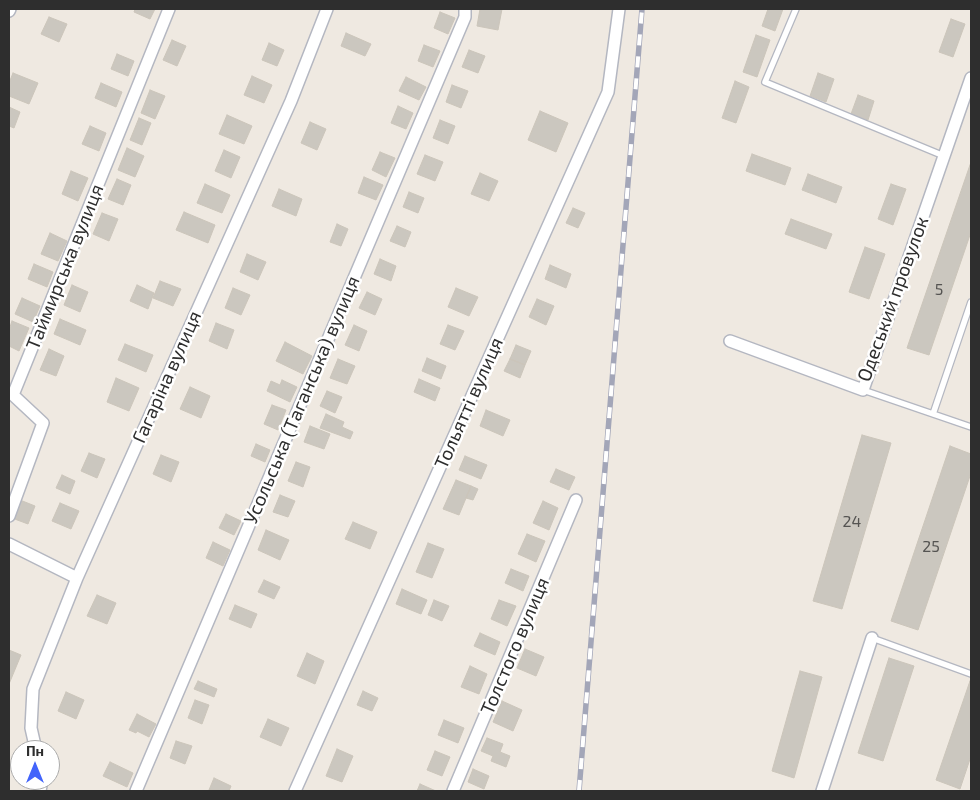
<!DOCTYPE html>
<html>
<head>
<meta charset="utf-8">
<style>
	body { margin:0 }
	#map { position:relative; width:980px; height:800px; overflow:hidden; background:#efe9e1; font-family:"Exo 2",sans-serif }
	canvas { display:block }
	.frame { position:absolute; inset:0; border:10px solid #2e2e2e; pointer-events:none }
	.north { position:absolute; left:10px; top:740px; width:50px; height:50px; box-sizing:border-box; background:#fff; border:1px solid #ababab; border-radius:50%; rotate:0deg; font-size:14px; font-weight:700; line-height:20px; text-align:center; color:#2e2e2e }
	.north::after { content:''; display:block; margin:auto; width:18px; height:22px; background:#4264fb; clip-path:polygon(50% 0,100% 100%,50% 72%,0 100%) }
</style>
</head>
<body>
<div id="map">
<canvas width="980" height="800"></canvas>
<div class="frame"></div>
<div class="north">Пн</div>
</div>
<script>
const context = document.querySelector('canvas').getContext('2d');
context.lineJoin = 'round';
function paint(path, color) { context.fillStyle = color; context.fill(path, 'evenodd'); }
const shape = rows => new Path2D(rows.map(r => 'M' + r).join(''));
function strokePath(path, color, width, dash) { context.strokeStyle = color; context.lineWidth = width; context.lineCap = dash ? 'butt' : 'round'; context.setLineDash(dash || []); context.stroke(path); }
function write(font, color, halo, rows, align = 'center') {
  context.font = font + ' "Exo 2",sans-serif'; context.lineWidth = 5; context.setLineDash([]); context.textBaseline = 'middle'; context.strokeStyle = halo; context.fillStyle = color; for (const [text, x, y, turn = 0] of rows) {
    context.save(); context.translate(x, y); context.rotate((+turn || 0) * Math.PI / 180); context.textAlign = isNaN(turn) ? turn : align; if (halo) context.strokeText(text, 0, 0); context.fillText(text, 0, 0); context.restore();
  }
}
const building = shape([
	[135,9,155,9,150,19,134,12,135,9],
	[480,9,502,9,498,30,477,26,480,9],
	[768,9,783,9,775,31,762,26,768,9],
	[440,12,455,18,448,34,434,28,440,12],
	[49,17,67,24,59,42,41,34,49,17],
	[951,19,965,24,953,57,939,52,951,19],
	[346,33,371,44,365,56,341,46,346,33],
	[756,35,770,40,757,77,743,72,756,35],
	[172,40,186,46,177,66,163,60,172,40],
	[269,43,284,50,277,66,262,60,269,43],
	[424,45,440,51,433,67,418,61,424,45],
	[469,50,485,56,478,73,462,67,469,50],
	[117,54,134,61,128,76,111,69,117,54],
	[13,73,38,83,29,104,9,96,9,83,13,73],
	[818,73,834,79,826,102,810,96,818,73],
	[252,76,272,85,264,103,244,95,252,76],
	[406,77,426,87,419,100,399,91,406,77],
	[735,81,749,87,736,123,722,118,735,81],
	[101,83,122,92,116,107,95,98,101,83],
	[452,85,468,91,461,108,446,102,452,85],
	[150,90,165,96,155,119,141,113,150,90],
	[858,95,874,101,868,120,851,114,858,95],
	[398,106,413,113,406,129,391,123,398,106],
	[9,107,20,112,14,128,9,126,9,107],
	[540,111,568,123,556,152,528,140,540,111],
	[227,115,252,126,244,144,219,134,227,115],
	[139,118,151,123,142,145,130,140,139,118],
	[440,120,455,126,448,144,433,138,440,120],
	[310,122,326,129,317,150,301,143,310,122],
	[90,126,106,133,99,151,82,144,90,126],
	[127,148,144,156,135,177,118,170,127,148],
	[224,150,240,157,231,178,215,171,224,150],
	[380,152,395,158,386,177,372,170,380,152],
	[752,154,791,168,785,185,746,171,752,154],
	[425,155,443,162,435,181,417,174,425,155],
	[971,162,971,232,929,355,907,348,971,162],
	[71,171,88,178,78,201,62,194,71,171],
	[480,173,498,181,489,201,471,194,480,173],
	[808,174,842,187,836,203,802,190,808,174],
	[364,177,383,185,376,200,358,193,364,177],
	[117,179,131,185,123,205,108,199,117,179],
	[205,184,230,195,222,213,197,203,205,184],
	[891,184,906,189,893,225,878,219,891,184],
	[279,189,302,199,296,216,272,206,279,189],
	[409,192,424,198,418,213,403,207,409,192],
	[573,208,585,213,578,228,566,223,573,208],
	[184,212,215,225,208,243,176,230,184,212],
	[102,213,118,219,109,241,93,234,102,213],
	[791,219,832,234,826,249,785,234,791,219],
	[337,224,348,229,341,246,330,242,337,224],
	[397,226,411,232,405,247,390,241,397,226],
	[50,233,67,241,58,261,41,254,50,233],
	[865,247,885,254,869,299,849,292,865,247],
	[247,254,266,262,258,280,240,272,247,254],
	[380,259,396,266,391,281,374,274,380,259],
	[34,264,53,272,47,287,28,279,34,264],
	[550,265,571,274,566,288,545,279,550,265],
	[160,281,181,289,173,306,153,298,160,281],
	[72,285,88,292,80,312,64,305,72,285],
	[137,285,154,293,148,309,130,301,137,285],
	[233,288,250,295,241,315,225,308,233,288],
	[456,288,478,297,469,316,448,307,456,288],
	[367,292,382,299,375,315,359,308,367,292],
	[22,298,40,306,33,322,15,314,22,298],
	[537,299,554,306,546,325,529,317,537,299],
	[60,319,86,330,80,345,54,334,60,319],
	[12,321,29,328,19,351,9,346,9,330,12,321],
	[216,323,234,330,227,349,209,341,216,323],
	[354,325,367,331,359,351,345,345,354,325],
	[448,325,464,331,455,350,440,344,448,325],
	[285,342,312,356,303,374,276,361,285,342],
	[125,344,153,355,146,372,118,360,125,344],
	[516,345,531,351,525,365,510,359,516,345],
	[49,349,64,356,56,376,40,370,49,349],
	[427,358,446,366,441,379,422,371,427,358],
	[338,359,355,366,347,384,330,378,338,359],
	[510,359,525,365,520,378,504,371,510,359],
	[116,378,139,388,129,411,107,402,116,378],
	[419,379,440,388,435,401,414,392,419,379],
	[282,380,297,387,290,402,267,391,271,381,280,385,282,380],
	[190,387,210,396,201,418,180,409,190,387],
	[327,391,342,397,335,413,320,406,327,391],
	[272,405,286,410,278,430,264,424,272,405],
	[486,410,510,420,503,436,480,426,486,410],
	[326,414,344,422,342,427,353,432,350,439,320,428,326,414],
	[310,426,330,434,324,449,304,442,310,426],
	[862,435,891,443,842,609,813,601,862,435],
	[256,444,270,450,265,462,251,456,256,444],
	[950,446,971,454,971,473,918,630,891,621,950,446],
	[89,453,105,459,97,478,81,471,89,453],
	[161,455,179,462,171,482,153,474,161,455],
	[465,456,487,465,481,479,459,470,465,456],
	[296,462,310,467,303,487,288,481,296,462],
	[556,469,575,477,569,490,550,482,556,469],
	[62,475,75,481,70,494,56,488,62,475],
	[456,480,471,486,459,515,443,509,456,480],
	[471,486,478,489,473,500,466,498,471,486],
	[280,495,295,501,288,517,273,512,280,495],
	[20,500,35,506,28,524,12,518,20,500],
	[543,501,558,508,549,530,533,523,543,501],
	[60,503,79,511,71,529,52,521,60,503],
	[226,514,241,521,234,535,219,528,226,514],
	[353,522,377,532,370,549,345,539,353,522],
	[266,530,289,540,280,560,258,550,266,530],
	[527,534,545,541,536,562,518,554,527,534],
	[213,542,230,550,223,566,206,558,213,542],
	[428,543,444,549,432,578,416,572,428,543],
	[511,569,529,576,523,591,505,583,511,569],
	[264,580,280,587,274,599,258,592,264,580],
	[402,589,427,600,421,614,396,604,402,589],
	[97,595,116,603,107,624,87,616,97,595],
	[434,600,449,606,442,621,428,615,434,600],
	[499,600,516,606,507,626,491,619,499,600],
	[235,605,257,614,251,628,229,619,235,605],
	[480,633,500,642,495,655,474,646,480,633],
	[525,649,544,657,536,676,517,668,525,649],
	[9,650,21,655,9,684,9,650],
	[307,653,324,661,315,684,297,676,307,653],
	[889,658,914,666,883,761,858,753,889,658],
	[470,666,487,674,479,694,461,687,470,666],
	[800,671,822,677,794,778,772,771,800,671],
	[198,681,217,689,214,697,194,689,198,681],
	[970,681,971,756,960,789,936,780,970,681],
	[363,691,378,698,372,711,357,705,363,691],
	[66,692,84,700,76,719,58,711,66,692],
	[195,700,209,705,202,724,188,718,195,700],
	[502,701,522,710,513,731,493,722,502,701],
	[137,714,156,724,149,737,137,731,136,733,129,730,137,714],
	[268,719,289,728,281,746,260,737,268,719],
	[444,720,464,728,458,743,438,735,444,720],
	[487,738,503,744,500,752,510,756,506,767,491,761,493,756,481,751,487,738],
	[176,741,192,746,185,764,170,758,176,741],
	[337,749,353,756,342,782,326,776,337,749],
	[435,751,450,757,442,776,427,770,435,751],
	[110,762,133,773,127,787,103,776,110,762],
	[473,769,489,776,484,789,468,782,473,769],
	[214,778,231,786,229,791,209,790,214,778],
	[420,784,436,791,417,791,420,784]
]);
const lane = shape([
	[796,9,765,82,944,156],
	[863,390,971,427],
	[933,414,971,302],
	[872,638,971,674]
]);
const street = shape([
	[9,11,10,9],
	[730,341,863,390,971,78],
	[9,516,43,423,13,395,169,9],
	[9,544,77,578],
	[36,750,31,728,33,689,77,578,291,101,327,9],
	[40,791,42,780],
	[136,791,465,17,465,9],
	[295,791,608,92,619,9],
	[453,791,576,500],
	[822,791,872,638]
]);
const rail = shape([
	[579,791,642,9]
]);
const numberNames = [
	["5",939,290],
	["24",852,522],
	["25",931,547]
];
const streetNames = [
	["Таймирська вулиця",65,267,-68],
	["Одеський провулок",893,299,-70],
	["Гагаріна вулиця",167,377,-66],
	["Усольська (Таганська) вулиця",302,400,-67],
	["Тольятті вулиця",469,403,-66],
	["Толстого вулиця",515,646,-67]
];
paint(building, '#cbc7bf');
strokePath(building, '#cbc5ba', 1);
strokePath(lane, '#b4b7c1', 8);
strokePath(street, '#b4b7c1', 14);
strokePath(lane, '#fff', 5.5);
strokePath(street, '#fff', 11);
strokePath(rail, '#a3a6b8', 5.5);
strokePath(rail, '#fff', 4, [11]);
write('16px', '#555452', null, numberNames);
write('19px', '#2e2e2e', '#fff', streetNames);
</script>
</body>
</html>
